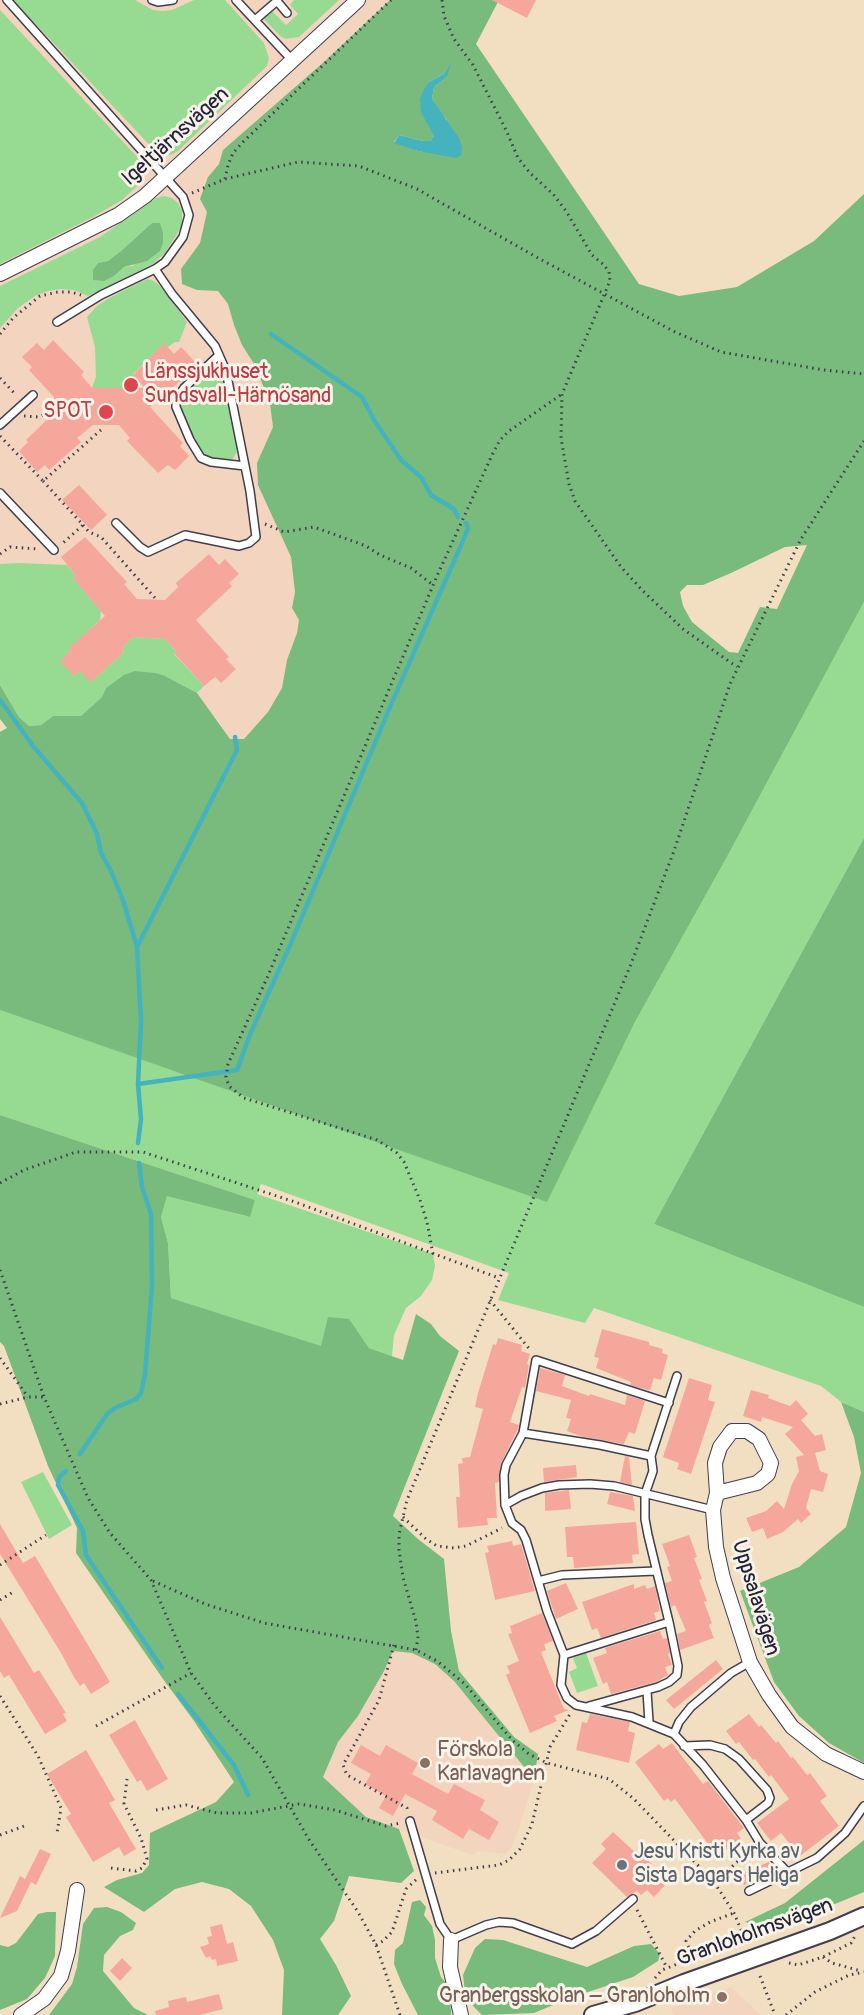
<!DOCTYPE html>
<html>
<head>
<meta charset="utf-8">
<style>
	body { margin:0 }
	canvas { display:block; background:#f2dfc1 }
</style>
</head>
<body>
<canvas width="864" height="2015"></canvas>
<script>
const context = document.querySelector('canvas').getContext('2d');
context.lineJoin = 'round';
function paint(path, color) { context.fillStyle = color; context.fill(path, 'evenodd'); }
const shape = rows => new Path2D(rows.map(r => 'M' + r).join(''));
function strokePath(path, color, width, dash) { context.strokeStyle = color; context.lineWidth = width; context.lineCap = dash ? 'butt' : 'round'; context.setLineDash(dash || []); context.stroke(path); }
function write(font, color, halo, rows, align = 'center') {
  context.font = font + ' Pangolin,sans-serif'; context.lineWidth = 6; context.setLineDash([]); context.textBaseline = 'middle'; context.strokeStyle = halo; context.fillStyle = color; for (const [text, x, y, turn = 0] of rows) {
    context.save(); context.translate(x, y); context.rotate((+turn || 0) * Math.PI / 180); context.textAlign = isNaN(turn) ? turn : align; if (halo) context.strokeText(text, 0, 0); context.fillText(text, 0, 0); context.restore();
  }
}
const built = shape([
	[0,0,390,0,325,61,223,150,219,164,208,177,207,212,200,243,181,269,218,291,228,304,234,325,242,345,256,367,270,404,273,427,257,463,291,557,295,592,292,608,299,620,297,633,287,660,282,688,268,712,243,739,230,739,216,717,106,688,8,697,0,685],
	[393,1651,412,1653,435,1664,454,1681,534,1779,518,1832,512,1846,506,1854,479,1851,472,1855,366,1817,323,1777,338,1742,358,1716,384,1671],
	[731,1987,761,2015,673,2015,671,2008]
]);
const green = shape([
	[13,0,135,0,153,10,163,11,172,10,194,0,225,0,264,43,269,58,267,66,178,151,171,155,158,154],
	[294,0,339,0,299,37,286,39,280,36,264,19,271,10,286,25,298,14,290,5],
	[0,10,141,161,144,168,145,174,143,181,122,200,93,217,0,264],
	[164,196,172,198,178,203,182,211,182,226,165,253,153,264,88,296,74,290,61,289,48,291,35,296,18,308,0,328,0,286,100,237,156,198],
	[152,223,160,223,163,232,163,243,133,266,124,267,114,276,98,263,108,261,121,251],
	[147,279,154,281,160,286,187,322,179,342,175,342,168,347,164,344,133,374,135,377,124,388,92,388,96,377,95,347,87,317,97,306,109,298],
	[219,365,229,398,237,451,233,459,222,460,206,456,199,450,183,418,180,406,190,388,205,374],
	[18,563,67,565,76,576,74,579,101,611,100,620,69,649,74,676,80,671,92,681,124,652,122,649,133,637,165,639,176,651,174,654,204,686,197,693,165,676,106,688,102,697,81,716,53,716,41,725,29,726,19,717,0,685,0,564],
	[864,602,864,838,654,1224,864,1307,864,1412,841,1402,821,1386,594,1308,585,1323,498,1300,509,1273,261,1184,257,1194,433,1254,435,1266,432,1280,421,1296,406,1308,394,1335,392,1356,369,1348,348,1319,322,1347,171,1298,168,1243,161,1217,167,1195,249,1217,255,1200,0,1115,0,1010,547,1201,635,1022,728,855],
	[43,1472,72,1525,49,1539,21,1482],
	[586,1653,598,1686,577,1693,569,1672,577,1668,573,1658]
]);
const forest = shape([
	[390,0,499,0,476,44,639,284,679,296,737,287,814,241,864,194,864,602,728,855,635,1022,547,1202,0,1010,0,732,7,728,0,719,0,685,19,717,29,726,41,725,53,716,81,716,102,697,106,688,124,675,135,671,155,673,165,676,197,693,230,739,244,739,268,712,282,688,287,660,297,633,299,620,292,608,295,592,291,557,258,485,257,463,273,427,270,404,256,367,242,345,234,325,228,304,218,291,197,290,182,284,181,269,200,243,207,212,200,199,208,177,219,164,223,150,325,61],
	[449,66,443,80,434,87,432,99,436,107,447,120,436,153,418,151,394,142,399,135,423,141,430,141,435,135,432,130,429,82,444,74],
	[807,545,777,609,760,607,738,653,729,652,692,622,683,606,680,592,687,585,703,585,731,573,785,547],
	[152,223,160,223,163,232,163,243,160,251,147,261,124,267,114,276,104,281,93,280,93,270,98,263,108,261,121,251],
	[864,838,864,1307,654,1224],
	[0,1115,255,1200,250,1217,167,1196,161,1217,168,1243,171,1298,321,1346,328,1317,349,1319,369,1348,403,1360,416,1314,431,1324,440,1336,459,1351,393,1516,418,1539,444,1559,451,1631,459,1671,514,1737,538,1754,534,1779,454,1681,435,1664,412,1653,393,1651,384,1671,358,1716,338,1742,323,1777,366,1817,399,1829,414,1871,401,1883,349,1876,334,1921,320,1939,336,1965,351,1996,338,2015,282,2015,284,1970,273,1940,251,1906,229,1889,202,1882,175,1889,144,1912,104,1887,117,1880,142,1873,149,1865,150,1833,216,1802,234,1782,194,1721,163,1679,76,1553,77,1528,48,1466,4,1346,0,1342],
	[841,1402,864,1412,864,1763,829,1743,799,1716,774,1682,740,1591,799,1567,846,1527,861,1473,854,1437],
	[864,1840,864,1892,772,1930,745,1922,785,1903],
	[420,1900,426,1907,424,1915,432,1926,435,1940,435,1958,441,1977,446,1983,451,2010,451,2015,418,2015,402,1984,394,1964,395,1950,403,1943,412,1902],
	[107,1907,121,1912,136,1923,133,1930,120,1936,104,1955,103,1971,134,2008,148,2015,49,2015,72,1984,77,1967,83,1924,94,1908],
	[47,1912,56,1912,55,1956,45,1978,27,1999,0,2010,0,1945,8,1947,16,1943,38,1914],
	[485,1939,503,1940,587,1967,634,1946,651,1944,660,1954,658,1961,633,1977,570,1998,534,2013,482,2015,473,2006,465,1992,463,1975,475,1948]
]);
const water = shape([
	[450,64,448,74,443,80,434,87,432,99,459,138,462,147,461,155,456,158,418,151,394,143,399,135,423,141,430,141,434,136,421,112,420,99,424,89,429,82,444,74]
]);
const stream = shape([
	[271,334,362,397,374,420,401,460,421,477,431,495,454,509,458,517],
	[0,700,33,746,82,803,97,834,101,853,111,871,123,900,137,947,141,1021,138,1084,141,1119,138,1143],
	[137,947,237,750,235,737],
	[138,1084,237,1070,251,1032,291,943,393,700,462,543,468,528,466,523],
	[80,1454,107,1414,115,1408,136,1399,141,1393,145,1375,152,1285,151,1214,142,1187,139,1163],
	[66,1471,59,1477,58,1485,83,1531,86,1555,162,1668],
	[178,1694,234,1765,248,1795]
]);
const building = shape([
	[492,0,536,0,527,18],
	[53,340,84,372,81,375,92,388,145,388,133,375,164,343,174,354,181,347,195,362,184,373,187,375,150,407,183,443,180,446,189,456,175,470,168,465,158,473,127,441,130,438,119,425,93,425,77,438,81,442,49,470,45,465,37,472,19,451,28,442,26,440,54,413,54,397,29,370,32,367,22,357,37,343,44,350],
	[79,485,107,515,91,530,62,500],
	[85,537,127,582,124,584,137,599,165,600,178,587,176,583,209,554,219,565,225,559,239,574,229,583,232,586,196,620,229,657,226,659,236,669,221,683,215,677,204,686,174,653,176,651,165,639,133,637,122,649,124,652,91,682,80,671,74,676,60,661,70,652,68,649,105,616,73,578,76,576,61,557],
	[602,1329,649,1342,649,1345,663,1349,662,1353,668,1355,661,1380,654,1378,650,1390,648,1390,630,1385,631,1382,596,1368,599,1358,594,1357],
	[498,1338,522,1345,521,1351,530,1354,527,1364,529,1365,525,1388,522,1387,510,1422,519,1425,518,1429,501,1463,499,1482,495,1483,497,1518,487,1518,488,1525,458,1528,456,1497,460,1497,458,1464,463,1463,462,1458,470,1457,483,1409,475,1407,478,1393,493,1344,496,1345],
	[540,1368,565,1375,562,1386,589,1396,590,1394,625,1405,627,1395,645,1401,635,1434,629,1432,624,1444,583,1437,567,1431,571,1419,566,1418,571,1400,536,1391],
	[689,1378,712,1385,708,1400,715,1402,691,1474,677,1469,679,1463,663,1457],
	[751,1390,769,1395,768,1398,790,1406,796,1400,808,1414,801,1420,815,1436,822,1434,826,1450,815,1453,820,1471,828,1474,823,1492,811,1489,806,1508,811,1514,801,1523,798,1519,783,1532,767,1539,763,1528,752,1532,746,1518,766,1511,777,1501,784,1509,792,1484,799,1471,796,1457,804,1455,785,1434,793,1427,762,1417,761,1422,743,1416],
	[625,1456,629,1457,632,1485,620,1482],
	[576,1465,577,1477,544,1482,543,1468],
	[569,1490,571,1509,545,1511,545,1493],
	[610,1492,633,1496,635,1511,607,1504],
	[636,1522,639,1554,632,1555,633,1563,574,1568,573,1557,567,1557,565,1527],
	[0,1524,23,1563,35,1556,110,1682,91,1694,84,1683,80,1686,74,1677,61,1653,0,1554],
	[689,1535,697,1557,694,1558,702,1579,699,1580,707,1601,704,1602,712,1623,709,1625,714,1638,680,1650,677,1634,686,1631,675,1605,671,1607,665,1583,672,1581,667,1567,670,1566,662,1544],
	[512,1541,513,1546,521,1544,535,1591,495,1600,485,1553,489,1552,487,1546],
	[566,1583,578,1609,556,1619,547,1591],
	[634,1584,634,1589,645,1585,647,1589,655,1586,660,1611,654,1613,656,1620,601,1638,597,1628,592,1630,582,1602],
	[542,1613,553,1641,544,1644,546,1650,541,1652,564,1709,569,1710,554,1716,557,1721,530,1733,506,1675,510,1673,507,1666,519,1661,508,1634,512,1633,510,1626],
	[0,1617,34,1673,39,1670,66,1713,63,1714,67,1721,45,1734,9,1675,4,1678,0,1671],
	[660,1631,663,1639,667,1638,670,1653,668,1654,672,1665,665,1667,668,1675,656,1682,611,1694,607,1682,603,1684,593,1658,607,1653,605,1648],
	[716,1660,723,1669,674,1709,666,1700],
	[590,1714,630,1722,628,1731,635,1733,629,1763,576,1750,582,1722,587,1723],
	[749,1714,759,1727,761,1725,776,1743,778,1741,791,1758,793,1757,807,1775,810,1773,827,1796,820,1801,839,1826,800,1856,781,1833,771,1841,757,1823,789,1799,771,1775,769,1777,755,1759,753,1760,739,1742,736,1744,726,1731],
	[135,1720,168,1779,147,1791,141,1780,137,1782,109,1735],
	[672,1743,703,1784,708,1781,744,1828,737,1833,741,1839,722,1853,718,1849,714,1852,675,1799,671,1802,668,1798,664,1801,635,1762,659,1744,663,1749],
	[361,1745,380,1756,386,1745,418,1763,412,1774,448,1794,454,1784,485,1800,480,1810,499,1822,489,1840,469,1829,463,1839,432,1820,437,1811,405,1794,393,1816,379,1808,386,1796,365,1784,371,1774,351,1763],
	[86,1750,115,1800,109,1803,136,1849,124,1856,119,1847,93,1862,66,1817,71,1814,47,1774],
	[613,1832,637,1854,639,1852,652,1864,649,1867,666,1884,654,1897,647,1890,641,1895,637,1891,627,1897,592,1863,606,1849,601,1844],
	[40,1849,51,1854,36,1885,31,1882,17,1911,0,1918,20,1876,25,1879],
	[769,1862,773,1873,744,1885,739,1874],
	[222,1924,227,1944,233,1942,238,1961,217,1966,216,1959,212,1960,210,1956,206,1958,200,1947,209,1944,207,1937,212,1936,210,1927],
	[122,1958,132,1968,120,1981,110,1971],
	[219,1994,223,2009,200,2015,156,2015,155,2011,169,2007,168,2001,186,1997,187,2002]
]);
const path = shape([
	[442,0,444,16,454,39,473,65,506,130,518,158,530,173,553,194,566,211,592,255,604,265,609,272,610,281,562,394,561,438,569,484,575,501,621,567,642,590,683,629,737,667],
	[225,179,228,165,233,153,243,142,391,0],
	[192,193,225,179,298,162,359,166,417,189,538,258,673,331,721,352,824,370,864,374],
	[0,334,13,318,40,296,58,292,71,292,81,295],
	[0,378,16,395],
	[24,416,39,417,43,415,52,400],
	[0,436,43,481,101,430],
	[43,481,83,525,62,544],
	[265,524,284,532,314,527,366,546,380,555,411,568,433,585],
	[83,525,89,532,101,537,155,598],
	[0,554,10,547,38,549],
	[0,1183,24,1170,76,1152,143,1152,295,1202,499,1278],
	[433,1254,427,1222,420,1200,404,1162,397,1153,377,1140,244,1098,229,1086,226,1077,228,1064,267,978,437,576,493,453,500,440,509,431,562,394],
	[0,1270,44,1397,88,1498,110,1533,151,1580,191,1673,215,1706,262,1758,308,1838,358,1912,376,1945,400,2015],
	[490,1300,531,1351],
	[0,1358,28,1397],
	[0,1404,28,1397,44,1397],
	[403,1517,426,1539,437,1546,454,1548,466,1546,502,1528],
	[0,1565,46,1535],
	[153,1581,205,1604,264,1623,416,1650,437,1661,465,1684,512,1740,529,1754,547,1763,609,1779,634,1799,714,1882,734,1913,745,1939],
	[0,1600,15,1591],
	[394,1645,379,1700,343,1765,347,1775,407,1808,408,1812],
	[416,1650,418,1637,416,1622,403,1577,399,1550,399,1534,407,1500,631,964,674,851,730,684,801,539,864,441],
	[0,1696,38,1756,61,1808,57,1833],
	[96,1726,191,1673],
	[156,1810,186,1805,217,1813,251,1813,299,1804,335,1810,386,1826,401,1823],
	[0,1835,27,1825],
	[111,1868,136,1871,142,1868,147,1859,141,1838,124,1804,127,1779],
	[435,1873,499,1865,509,1860,520,1849,532,1824,550,1747,570,1714],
	[714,1882,751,1850],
	[637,1910,667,1968],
	[376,1945,383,1941,392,1932,406,1889,418,1878],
	[823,1957,832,1963,861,1971],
	[694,1958,686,1941,695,1931,710,1922,734,1913],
	[789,1963,798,1965,823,1957,851,1943,855,1936],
	[760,1976,775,2015],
	[655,1978,662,1970,703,1954,711,1957],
	[786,2015,815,1992,849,1975,864,1972]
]);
const service = shape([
	[7,0,183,197,189,215,183,237,165,262,155,269,101,295,57,322],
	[152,0,158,2,173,0],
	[236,0,292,60],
	[255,20,277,1,287,13],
	[219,355,184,388,176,400,176,407,190,440,201,458,211,462,245,466],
	[0,425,33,395],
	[0,493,54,550],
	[116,523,140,547,148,552,185,535,239,546,249,543,256,537,250,491,226,371,215,346,172,294,155,269],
	[669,1403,536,1360,523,1433,506,1465,504,1475,505,1505,512,1523,521,1530,526,1540,547,1611,564,1655,561,1685,567,1698,576,1705,632,1717,674,1734,703,1765,746,1820,760,1843,788,1873],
	[523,1433,600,1445,651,1456],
	[505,1505,521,1496,542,1488,559,1485,590,1484,614,1486,713,1510],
	[538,1581,562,1575,656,1571],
	[564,1655,669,1622],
	[647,1691,649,1722],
	[589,1706,658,1687,669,1682,677,1675,678,1666,669,1622,648,1535,645,1519,645,1494,653,1471,651,1456,677,1376],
	[674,1734,679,1722,691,1707,731,1673,750,1662],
	[684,1746,710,1745,725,1749,739,1759,767,1790,770,1798,768,1803,746,1820],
	[410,1821,440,1924,451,1940,486,1925,499,1922,513,1923,572,1944,596,1931,633,1899],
	[749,1891,817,1858,845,1833,864,1806]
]);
const minor = shape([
	[0,274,118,215,145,196,358,0],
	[717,1493,757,1483,768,1474,771,1463,759,1439,747,1431,732,1431,720,1447,715,1463,717,1493,713,1510,716,1547,723,1578,750,1662,769,1695,792,1727,826,1754,864,1772],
	[451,1940,450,1967,461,2015],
	[21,2015,44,1999,61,1976,68,1951,77,1890]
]);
const tertiary = shape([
	[593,2015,635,2003,684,1983,830,1931,864,1916]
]);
const markers = [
	[131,385,8,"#e0444e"],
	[106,412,8,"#e0444e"],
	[425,1763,6,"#8d6e63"],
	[622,1865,6,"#6b7280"],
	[722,1997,6,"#8d6e63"]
];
const streetNames = [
	["Igeltjärnsvägen",176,137,-42],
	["Uppsalavägen",755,1598,73],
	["Granloholmsvägen",755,1933,-20]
];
const healthNames = [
	["Länssjukhuset",144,373],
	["Sundsvall-Härnösand",144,397],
	["SPOT",92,412,"right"]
];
const educationNames = [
	["Förskola",437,1751],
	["Karlavagnen",437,1775],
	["Granbergsskolan – Granloholm",710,1997,"right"]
];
const worshipNames = [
	["Jesu Kristi Kyrka av",634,1853],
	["Sista Dagars Heliga",634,1877]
];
paint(built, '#f3d4bf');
paint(green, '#97db93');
paint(forest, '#79bb7d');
paint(water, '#44b3bd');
strokePath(stream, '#44b3bd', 4.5);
paint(building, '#f6a79c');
strokePath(service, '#413e4f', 10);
strokePath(minor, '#413e4f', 16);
strokePath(tertiary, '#413e4f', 20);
strokePath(path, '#413e4f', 3, [1.5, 4.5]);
strokePath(service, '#fff', 7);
strokePath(minor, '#fff', 14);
strokePath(tertiary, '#fff', 16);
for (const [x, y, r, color] of markers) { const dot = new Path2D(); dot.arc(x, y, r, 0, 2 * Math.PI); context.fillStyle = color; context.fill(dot); strokePath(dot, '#f7f3e8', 2); }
write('21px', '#22223b', '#f7f3e8', streetNames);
write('21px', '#be3a42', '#f7f3e8', healthNames, 'left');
write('21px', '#785e54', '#f7f3e8', educationNames, 'left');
write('21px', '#5b616d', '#f7f3e8', worshipNames, 'left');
</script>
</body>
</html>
